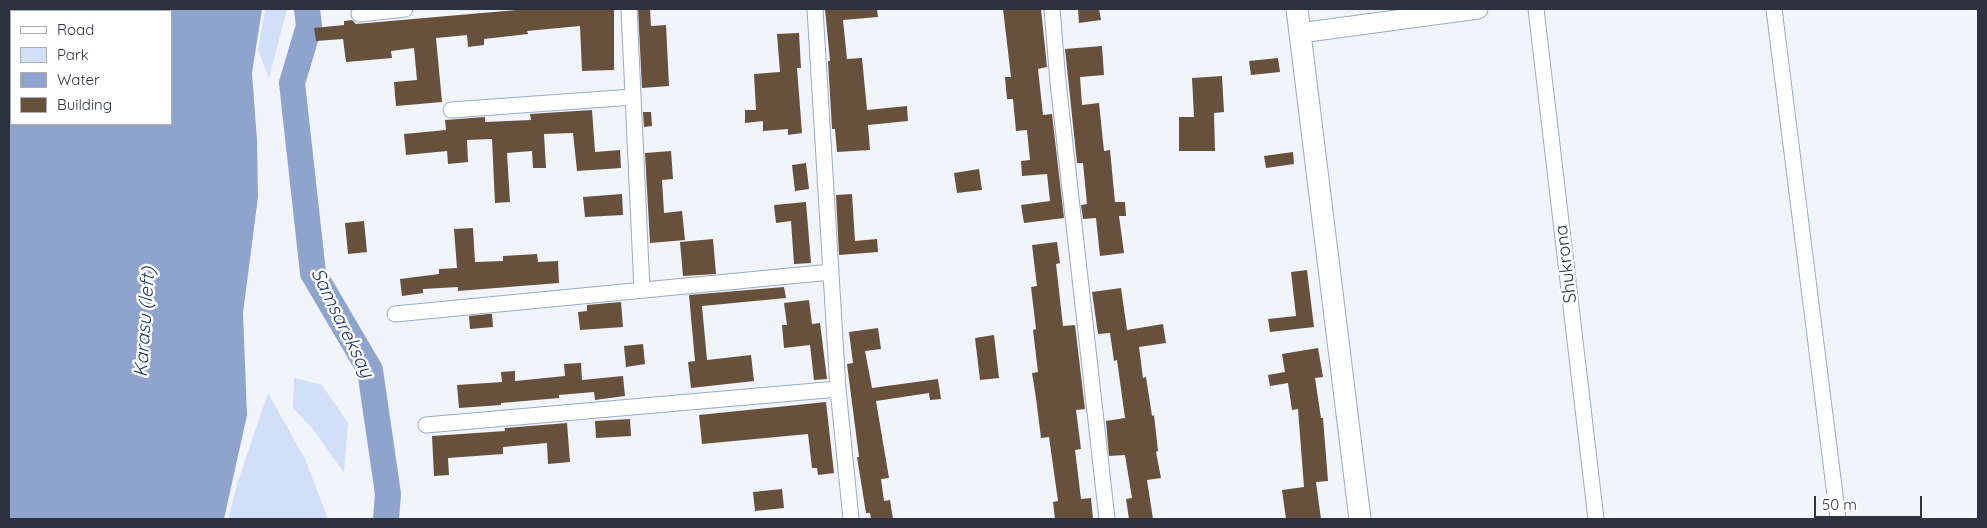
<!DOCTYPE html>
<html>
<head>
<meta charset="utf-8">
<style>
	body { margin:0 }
	#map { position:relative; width:1987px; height:528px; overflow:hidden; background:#f1f4fa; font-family:Quicksand,sans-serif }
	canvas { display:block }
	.frame { position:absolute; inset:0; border:10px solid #2d333e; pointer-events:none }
	.legend { position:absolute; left:10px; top:10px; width:162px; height:115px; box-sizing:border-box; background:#fff; border:1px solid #abadb2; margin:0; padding:6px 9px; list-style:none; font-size:15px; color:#2d333e }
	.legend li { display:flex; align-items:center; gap:10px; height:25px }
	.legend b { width:25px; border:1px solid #abadb2 }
	.scale { position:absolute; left:1814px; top:496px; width:108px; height:22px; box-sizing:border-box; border:2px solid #2d333e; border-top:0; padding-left:6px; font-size:15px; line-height:18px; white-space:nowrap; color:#2d333e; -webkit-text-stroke:4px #fff; paint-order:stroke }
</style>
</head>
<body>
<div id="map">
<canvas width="1987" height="528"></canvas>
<div class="frame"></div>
<ul class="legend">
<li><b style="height:6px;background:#fff"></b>Road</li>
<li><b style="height:14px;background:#d2dff9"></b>Park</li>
<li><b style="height:14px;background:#8fa4cd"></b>Water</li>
<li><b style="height:14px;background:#67503c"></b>Building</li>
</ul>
<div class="scale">50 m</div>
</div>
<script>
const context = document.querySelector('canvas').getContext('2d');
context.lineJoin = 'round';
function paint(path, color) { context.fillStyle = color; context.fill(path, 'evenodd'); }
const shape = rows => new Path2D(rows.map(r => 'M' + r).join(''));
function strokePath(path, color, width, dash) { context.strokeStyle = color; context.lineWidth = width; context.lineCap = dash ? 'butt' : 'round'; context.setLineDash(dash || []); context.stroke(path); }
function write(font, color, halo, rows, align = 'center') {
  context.font = font + ' Quicksand,sans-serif'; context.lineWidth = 5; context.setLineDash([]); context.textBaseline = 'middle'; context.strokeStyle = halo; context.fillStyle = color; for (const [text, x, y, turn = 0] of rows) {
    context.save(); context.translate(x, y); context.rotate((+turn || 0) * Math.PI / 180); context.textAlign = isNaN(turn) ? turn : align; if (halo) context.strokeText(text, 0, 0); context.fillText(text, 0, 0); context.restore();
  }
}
const green = shape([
	[265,9,287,9,269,78,258,50],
	[294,378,322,385,348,423,344,473,313,429,293,408],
	[268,393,305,459,328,519,228,519,238,481]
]);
const water = shape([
	[9,9,262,9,252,73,257,140,258,197,243,313,247,415,224,519,9,519],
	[11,11,171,11,171,124,11,124]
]);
const river = shape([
	[307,9,309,26,292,83,313,273,370,370,388,494,386,519]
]);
const building = shape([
	[528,9,614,9,614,70,582,71,580,26,527,31,528,34,484,39,484,45,468,47,467,35,436,38,442,102,396,106,394,82,417,80,414,48,391,51,392,58,346,62,343,39,316,41,314,28,344,25,344,21,352,20,356,24],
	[638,9,650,9,651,26,666,25,669,86,642,88],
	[825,9,877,9,878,17,843,20,847,59,862,58,867,110,907,106,908,121,868,125,870,150,837,152,835,129,832,129,828,61,830,61],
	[1003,9,1041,9,1047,67,1038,69,1043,115,1052,114,1064,218,1024,223,1021,205,1050,201,1047,174,1022,176,1021,161,1030,160,1027,130,1016,131,1013,99,1007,99,1005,77,1011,77],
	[1078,9,1099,9,1101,20,1079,23],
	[799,33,801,68,797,68,802,133,788,135,788,129,763,131,763,121,745,123,745,110,756,110,754,74,780,72,777,34],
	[1102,46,1104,75,1080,77,1082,105,1099,103,1104,151,1110,150,1115,202,1125,202,1126,216,1119,216,1124,253,1100,256,1096,218,1083,219,1081,205,1087,204,1083,163,1077,163,1065,49],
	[1278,58,1280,72,1251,75,1249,61],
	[1222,76,1224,112,1214,113,1215,151,1179,151,1179,117,1194,117,1192,78],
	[592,110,595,152,620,150,621,168,577,171,573,133,544,134,546,168,533,168,532,151,507,153,510,202,495,203,492,139,467,140,468,162,448,164,447,151,406,155,404,134,446,130,445,120,485,117,485,122,531,120,530,114],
	[643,112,651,112,652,126,644,127],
	[671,151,673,179,662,180,664,213,682,211,685,240,650,243,645,153],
	[1293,152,1294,164,1266,168,1264,156],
	[806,163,809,189,795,191,792,165],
	[979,169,982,190,957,193,954,173],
	[622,194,623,215,585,217,583,197],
	[852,194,855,241,877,239,878,252,839,255,836,195],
	[806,202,811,263,794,264,791,221,776,223,774,205],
	[364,221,367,252,348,254,345,223],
	[473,228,475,262,503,261,503,256,537,254,538,262,558,261,559,283,458,291,458,287,423,289,423,293,402,296,400,279,439,274,439,269,457,268,454,229],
	[713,239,716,274,683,276,680,242],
	[1057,242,1060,263,1056,264,1063,326,1075,325,1085,409,1076,410,1081,449,1075,450,1081,499,1091,498,1093,519,1055,519,1053,502,1058,501,1049,437,1041,438,1036,398,1032,373,1038,372,1033,330,1036,329,1031,287,1037,286,1032,245],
	[1307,270,1314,327,1270,332,1268,319,1296,316,1291,272],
	[784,287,786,298,702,306,707,360,751,355,754,381,691,388,688,362,695,361,689,295],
	[1121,288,1127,330,1163,324,1166,343,1139,347,1143,378,1146,377,1152,416,1154,415,1158,451,1156,452,1161,478,1147,480,1153,519,1129,519,1126,499,1132,498,1125,455,1109,456,1106,421,1125,418,1117,360,1114,361,1110,333,1098,334,1092,292],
	[809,300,812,324,820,323,827,379,814,380,810,345,784,348,782,325,787,325,784,303],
	[621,302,623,327,580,330,578,312,587,311,587,305],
	[488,314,492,314,493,327,470,329,469,316],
	[878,328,881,349,865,351,872,388,938,379,941,399,930,400,929,393,876,401,889,478,881,479,884,501,890,500,893,519,871,519,870,513,866,513,857,457,859,457,847,364,853,363,849,332],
	[994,335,999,378,980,380,975,338],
	[643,344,645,364,626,367,624,346],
	[1318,348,1323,377,1315,378,1321,418,1323,418,1328,481,1316,482,1321,519,1286,519,1282,490,1304,487,1298,409,1292,410,1288,383,1270,386,1268,375,1285,372,1282,354],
	[581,363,582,380,623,376,625,396,595,400,594,392,559,395,559,398,501,403,501,405,459,408,457,385,502,382,501,372,515,371,515,381,565,376,564,364],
	[826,402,834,473,818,475,817,468,812,468,808,434,702,444,699,415],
	[630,419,631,436,596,438,595,421],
	[567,423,570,462,548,464,547,443,503,447,503,454,448,458,449,475,434,476,432,436,505,431,505,428],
	[782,489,784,508,755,511,753,492]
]);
const minor = shape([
	[629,9,642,290],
	[815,9,838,389,851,519],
	[1052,9,1058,82,1107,519],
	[1536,9,1596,519],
	[1774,9,1838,519],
	[359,14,405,9],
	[451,110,633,97],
	[395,314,831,272],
	[426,425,838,389]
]);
const tertiary = shape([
	[1300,33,1478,9]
]);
const secondary = shape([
	[1297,9,1360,519]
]);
const streetNames = [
	["Shukrona",1566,264,-97]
];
const waterNames = [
	["Karasu (left)",145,322,-86],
	["Samsareksay",342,323,64]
];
paint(green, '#d2dff9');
paint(water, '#8fa4cd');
strokePath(river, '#8fa4cd', 26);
paint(building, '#67503c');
strokePath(minor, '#9baac5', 17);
strokePath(tertiary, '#9baac5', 21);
strokePath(secondary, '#9baac5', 23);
strokePath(minor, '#fff', 15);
strokePath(tertiary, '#fff', 19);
strokePath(secondary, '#fff', 21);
write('18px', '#2d333e', '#fff', streetNames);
write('italic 19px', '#1f386b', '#fff', waterNames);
</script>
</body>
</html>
